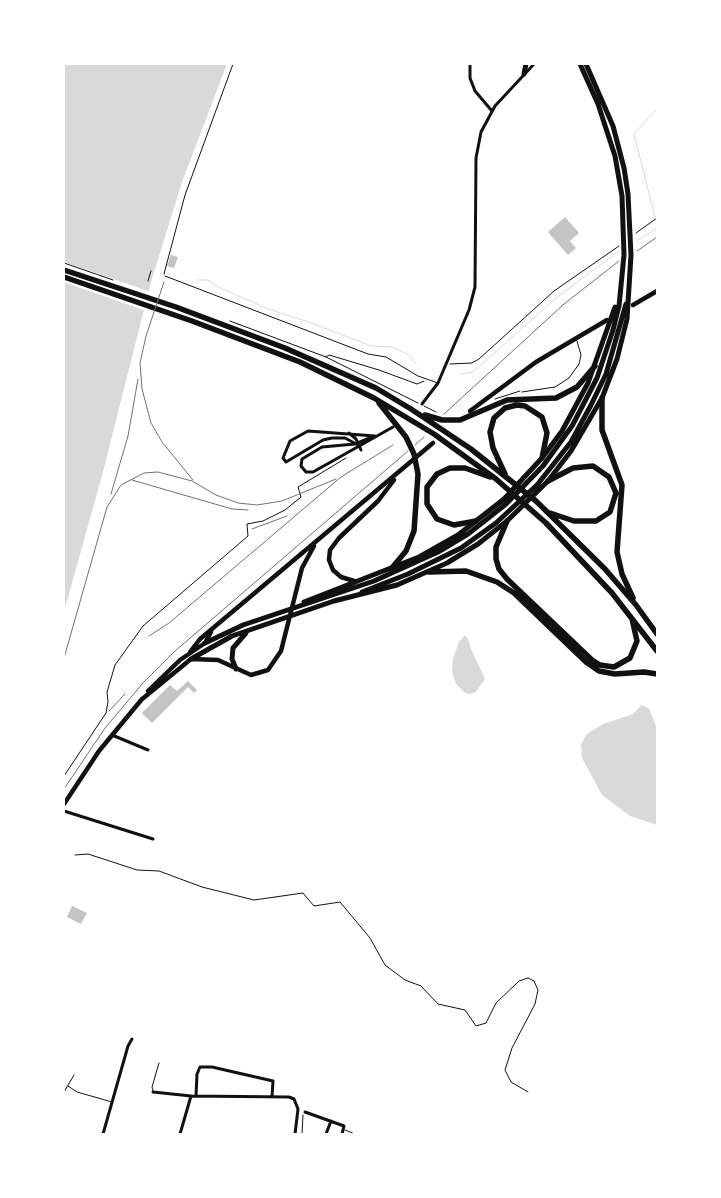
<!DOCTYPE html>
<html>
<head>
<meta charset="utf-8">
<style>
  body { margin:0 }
  #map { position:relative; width:721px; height:1198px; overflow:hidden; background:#fff; font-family:Literata,serif }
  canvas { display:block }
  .frame { position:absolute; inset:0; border:65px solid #fff; pointer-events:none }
</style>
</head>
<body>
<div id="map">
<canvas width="721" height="1198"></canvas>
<div class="frame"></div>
</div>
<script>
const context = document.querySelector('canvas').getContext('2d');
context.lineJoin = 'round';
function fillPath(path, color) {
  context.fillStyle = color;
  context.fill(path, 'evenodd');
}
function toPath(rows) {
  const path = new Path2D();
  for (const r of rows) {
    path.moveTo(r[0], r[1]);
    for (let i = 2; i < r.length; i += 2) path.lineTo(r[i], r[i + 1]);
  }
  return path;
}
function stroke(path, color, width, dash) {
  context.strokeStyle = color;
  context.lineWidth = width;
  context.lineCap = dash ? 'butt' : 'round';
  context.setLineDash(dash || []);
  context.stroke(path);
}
const water = toPath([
  [64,64,227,64,182,182,151,282,104,468,64,612],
  [465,635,468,639,471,649,485,679,476,692,469,694,465,693,456,684,452,672,453,658,459,642],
  [641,705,649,708,657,729,657,825,630,816,602,795,582,758,581,744,587,734,603,724,633,714]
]);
const pier = toPath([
  [64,262,151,292,146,311,64,282]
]);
const stream = toPath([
  [655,217,634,134,657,109],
  [637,241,657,228],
  [197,280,208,280,220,288,271,310,309,322,371,346,393,347,409,355,416,364],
  [461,374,473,372,556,298,619,251]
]);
const building = toPath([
  [565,217,579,233,570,241,576,248,568,255,548,232],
  [171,255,178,257,174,268,167,266],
  [188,681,197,690,194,693,188,687,152,723,142,713,170,685,177,691],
  [72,906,87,913,81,924,67,917]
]);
const path = toPath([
  [636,233,657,218],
  [64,263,113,280],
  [164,274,185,195,233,64],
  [148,281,151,271],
  [230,321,326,357,418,403],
  [326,357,329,355,379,370,417,384,424,381],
  [450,364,472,363,479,359,554,291,619,246],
  [495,399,520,391],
  [424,406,436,412],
  [64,776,106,713,108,702,107,692,115,665,143,626,248,536,247,524,263,521,285,510,301,497,298,487,346,458],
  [75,855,88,854,137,870,159,871,202,887,254,900,303,893,314,906,340,902,370,938,385,965,405,980,421,986,438,1004,465,1010,476,1026,486,1023,496,1003,519,981,528,978,534,981,538,990,535,1004,512,1048,505,1070,511,1082,528,1092],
  [302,1134,303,1115]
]);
const service = toPath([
  [165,276,368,354,386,357,418,376,438,383],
  [522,392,555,387,569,378,579,364,581,355,577,341],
  [68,1086,77,1092,112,1102],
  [153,1091,152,1087,159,1063],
  [64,1092,74,1075],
  [345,1130,355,1134]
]);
const minor = toPath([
  [470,64,470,78,475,91,492,111],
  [422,404,438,383,469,310,475,287,476,158,481,132,495,106,534,64],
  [349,433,356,439,361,450],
  [372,437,355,444,322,447,302,459,301,466,306,472,313,472,393,427],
  [360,446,345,438,332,438,323,440,286,462,283,458,290,441,308,431,375,436],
  [112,735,148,750],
  [64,811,153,839],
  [153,1092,191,1096,289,1097,294,1099,298,1109,295,1134],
  [196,1096,197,1074,200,1067,212,1067,273,1081,272,1097],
  [305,1112,344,1126,342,1134],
  [103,1134,128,1046,132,1039],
  [180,1134,191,1096],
  [326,1134,331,1121]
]);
const secondary = toPath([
  [633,305,657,291],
  [470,411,536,362,607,320],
  [354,581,341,577,333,570,329,560,330,550,339,538,378,501,394,480],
  [190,652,200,639,433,443],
  [148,691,180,660,205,643,211,632],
  [141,700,191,659,218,660,251,675,268,670,281,651,302,568,314,546],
  [64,804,99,751,142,699]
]);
const trunk = toPath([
  [524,74,526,64],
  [362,592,408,574,461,548,496,523,537,485,571,442,591,405,606,374,626,304],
  [304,602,419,557,458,535,504,499,542,458,562,431,588,383,615,307],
  [205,643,243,625,374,581,438,552,468,534,506,504,543,466,572,426,597,378,613,330,619,306,624,255,622,196,615,156,598,104,580,64],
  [191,659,232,636,334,601,397,585,447,563,478,544,507,521,548,481,571,451,602,398,617,359,627,319,631,255,628,194,624,168,613,126,586,64],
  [236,669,232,659,233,648,246,633]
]);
const motorway = toPath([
  [64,270,176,307,285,348,376,388,411,409,471,449,536,501,605,569,636,605,657,634],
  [64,277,192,321,300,362,374,398,434,434,496,479,546,523,612,593,657,651],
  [602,398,602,430,622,485,617,552,622,574,633,598],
  [379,403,406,437,414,454,418,474,414,531,406,551,391,569],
  [425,415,442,420,460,420,507,400,556,398,577,387,595,366],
  [505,474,493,448,490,432,494,418,505,408,517,405,525,406,542,417,547,433,542,458],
  [548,481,573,468,593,466,609,477,616,493,610,512,596,521,574,521,550,513],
  [476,521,454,525,437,519,427,504,427,487,437,474,450,468,465,468,490,477],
  [507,521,496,547,496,559,499,569,507,579,592,660,600,665,614,667,630,658,637,641,632,619],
  [429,572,466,571,497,582,514,593,586,662,599,671,615,674,644,672,657,674]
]);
const rail = toPath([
  [637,251,657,237],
  [164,282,146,336,140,363,142,389,151,423,162,442,193,480],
  [444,414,564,304,619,261],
  [415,445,424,437],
  [132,480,232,509,248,510],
  [111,494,128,436,138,379],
  [252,529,287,516],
  [149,636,169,623,341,477,393,445],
  [64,658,107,507,121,485,144,473,158,472,192,481,216,495,238,503,257,505,282,501,336,479],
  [109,711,125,694],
  [64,789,105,728,143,683,175,651,408,451]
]);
fillPath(water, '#d9d9d9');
fillPath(pier, '#fff');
stroke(stream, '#d9d9d9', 1);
fillPath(building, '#c4c4c4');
stroke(path, '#111', 1);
stroke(service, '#111', 1);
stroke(minor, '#111', 3);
stroke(secondary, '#111', 4.5);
stroke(trunk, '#111', 5);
stroke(motorway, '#111', 5.5);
stroke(rail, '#707070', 1);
</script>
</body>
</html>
